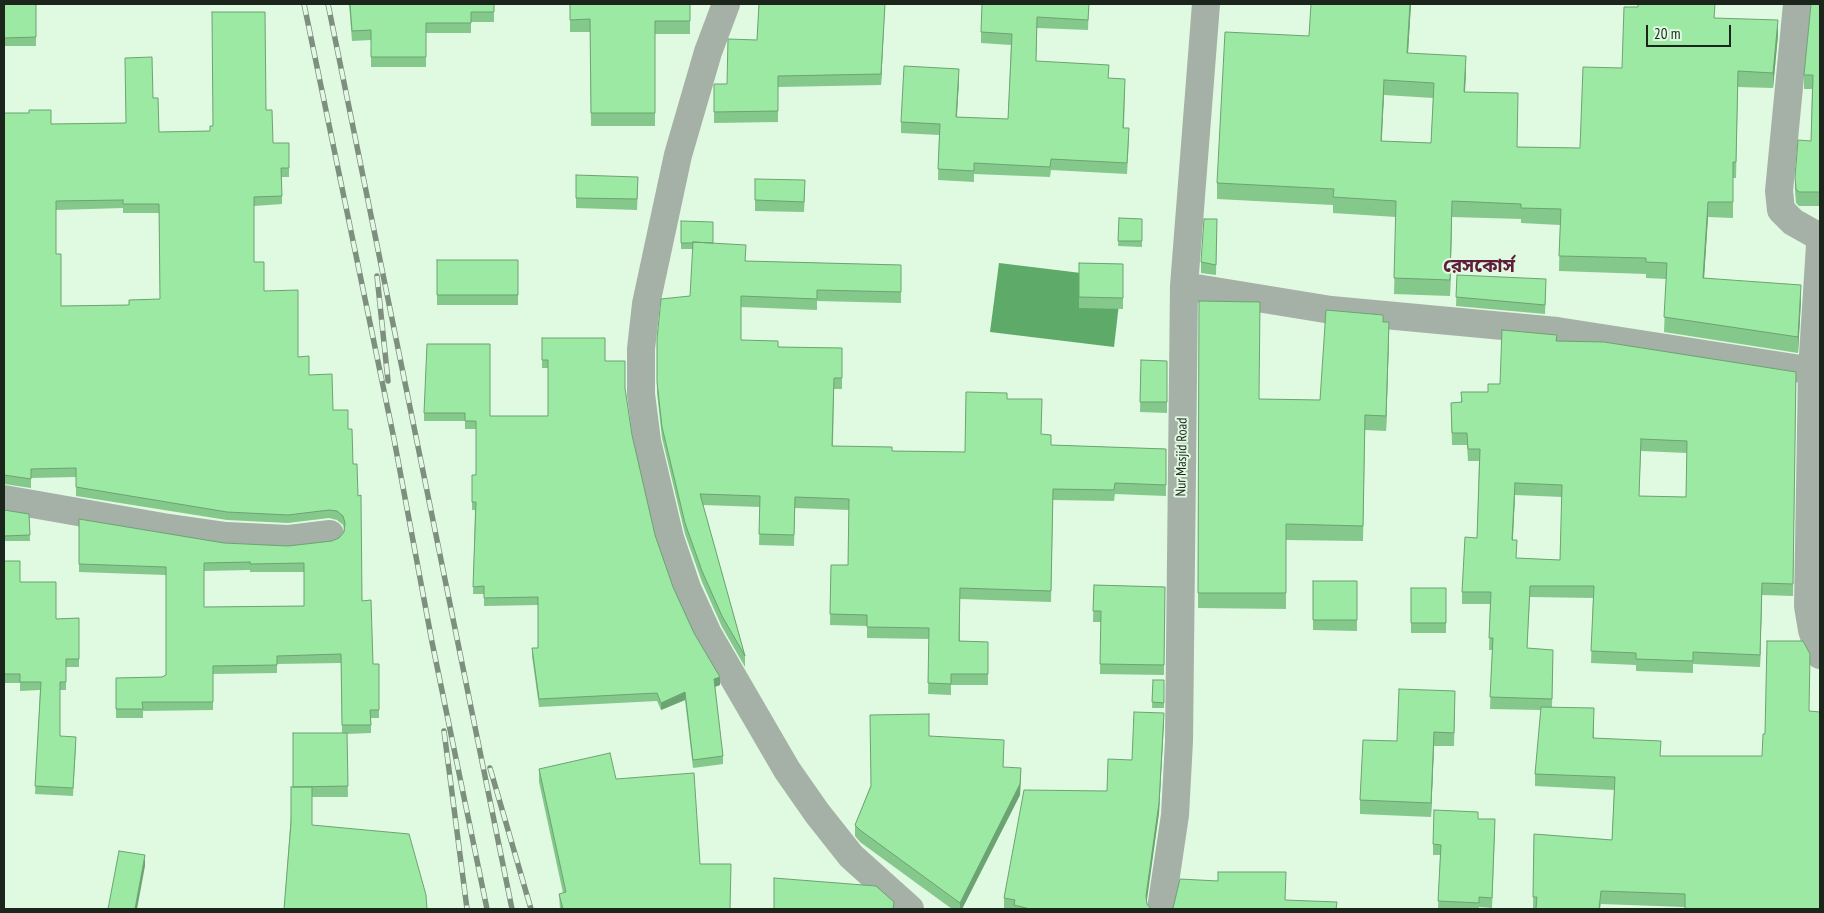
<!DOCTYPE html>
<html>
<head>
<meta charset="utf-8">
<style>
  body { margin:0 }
  #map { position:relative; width:1824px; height:913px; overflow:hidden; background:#e0f9e1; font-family:"PT Sans Narrow",sans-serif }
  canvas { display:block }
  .frame { position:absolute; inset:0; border:5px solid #1c251c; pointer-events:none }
  .scale { position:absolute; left:1646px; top:25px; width:85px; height:22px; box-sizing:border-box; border:2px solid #1c251c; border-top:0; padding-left:6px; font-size:15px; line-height:18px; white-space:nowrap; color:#1c251c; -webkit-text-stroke:4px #e0f9e1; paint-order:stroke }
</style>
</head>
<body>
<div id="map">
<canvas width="1824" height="913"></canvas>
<div class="frame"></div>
<div class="scale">20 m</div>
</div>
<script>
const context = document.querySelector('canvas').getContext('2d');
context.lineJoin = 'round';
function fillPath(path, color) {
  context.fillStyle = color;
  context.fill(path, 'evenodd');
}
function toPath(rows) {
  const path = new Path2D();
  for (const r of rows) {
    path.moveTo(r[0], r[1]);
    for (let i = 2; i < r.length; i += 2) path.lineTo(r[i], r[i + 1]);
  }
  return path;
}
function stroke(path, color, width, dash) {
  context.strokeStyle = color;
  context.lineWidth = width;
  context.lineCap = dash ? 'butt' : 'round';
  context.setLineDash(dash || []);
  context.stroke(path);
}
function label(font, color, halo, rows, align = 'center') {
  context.font = font + ' "PT Sans Narrow","Noto Sans Bengali",sans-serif';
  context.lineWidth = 4;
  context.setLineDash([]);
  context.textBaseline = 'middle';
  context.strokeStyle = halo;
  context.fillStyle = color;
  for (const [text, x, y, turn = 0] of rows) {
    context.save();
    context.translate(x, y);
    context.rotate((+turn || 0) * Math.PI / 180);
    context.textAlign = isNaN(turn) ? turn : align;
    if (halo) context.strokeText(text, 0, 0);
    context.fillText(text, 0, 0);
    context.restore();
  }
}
const water = toPath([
  [999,263,1122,278,1114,347,990,332]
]);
const street = toPath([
  [726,4,708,52,678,155,646,304,641,349,641,394,647,441,670,538,687,588,708,634,787,770,817,813,851,856,910,909],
  [1797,4,1779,191,1781,210,1793,222,1818,236,1820,245,1812,371,1808,606,1812,630,1820,655],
  [1184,286,1331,310,1557,331,1820,372],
  [4,499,163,527,226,536,289,539,330,534],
  [1161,909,1175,815,1179,741,1184,286,1206,4]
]);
const rail = toPath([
  [304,4,394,439,432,642,487,909],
  [328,4,512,909],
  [377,276,388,381],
  [444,731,467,909],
  [490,768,531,909]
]);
const wall = toPath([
  [4,4,36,4,36,46,4,46],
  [349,4,494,4,494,22,471,22,471,33,426,33,426,67,371,67,371,40,352,41],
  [570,4,690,4,690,34,655,34,655,126,591,126,590,32,570,32],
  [754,4,885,4,881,85,778,87,778,122,714,123,714,84,727,84,757,40,759,4],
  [1089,4,1088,30,1037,28,1036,61,1109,78,1125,90,1124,128,1129,139,1127,174,1051,170,1050,177,974,174,974,182,938,180,939,135,901,133,901,122,959,80,957,117,1008,119,1011,45,981,43,981,32],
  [1411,4,1408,53,1466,71,1465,92,1518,147,1580,148,1622,68,1715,18,1778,35,1773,88,1738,87,1736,178,1733,178,1733,218,1708,217,1704,278,1801,300,1798,353,1664,332,1666,279,1646,278,1646,274,1559,271,1560,225,1521,223,1521,219,1452,217,1450,296,1394,294,1396,217,1333,213,1333,205,1217,199,1217,183,1309,36],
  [1384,95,1433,98,1431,143,1381,141],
  [1820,4,1820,206,1799,206,1796,203,1795,191,1795,177,1811,141,1812,89,1804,89,1804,75],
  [153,98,159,132,210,131,213,126,266,110,273,143,289,143,289,177,282,177,282,204,254,206,254,262,264,291,298,357,309,375,333,410,348,429,358,496,362,601,373,664,379,664,379,718,371,718,371,733,347,734,348,797,312,797,284,909,293,787,342,733,341,663,277,664,277,673,213,674,213,710,143,711,143,718,116,718,116,678,162,677,166,675,166,575,79,572,79,519,224,543,288,546,332,541,339,538,344,532,344,529,343,525,337,520,329,518,288,523,227,520,76,496,76,477,31,478,31,488,4,484,4,440,51,124,126,123],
  [123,208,123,213,159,213,160,299,129,305,61,306,56,254,56,210],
  [250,570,250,572,304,572,304,606,204,607,204,571],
  [638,187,637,210,576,208,576,198],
  [805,191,804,212,755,211,755,200],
  [1119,218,1142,219,1142,247,1118,246],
  [1217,219,1216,275,1201,273,1201,262],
  [681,221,713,243,746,261,901,265,901,303,817,301,817,310,741,307,741,340,778,347,842,348,842,389,834,389,833,446,892,451,965,452,1007,399,1051,445,1166,449,1166,496,1115,494,1114,501,1053,500,1051,602,960,599,960,641,988,642,988,685,951,685,951,695,928,694,929,639,867,638,867,626,830,625,831,565,848,565,849,510,795,508,794,546,759,545,760,507,703,505,745,656,745,667,722,627,702,582,685,534,662,438,657,393,657,339,690,296,693,249,681,249],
  [437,260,518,260,518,305,437,305],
  [1079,263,1123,264,1123,309,1079,308],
  [1457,275,1546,288,1545,314,1456,306],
  [1199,301,1259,399,1320,400,1383,322,1389,337,1386,431,1365,430,1363,541,1286,540,1286,609,1198,608],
  [542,338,605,361,625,388,632,435,655,535,673,587,694,633,720,685,715,687,723,756,723,764,693,768,685,700,661,710,657,701,539,707,532,656,532,648,538,648,538,605,484,606,484,594,473,594,475,510,472,510,472,475,476,475,476,429,465,429,465,421,424,421,424,413,490,344,490,416,548,416,548,368,542,368],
  [1557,341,1796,372,1793,596,1762,595,1760,667,1693,664,1693,673,1636,671,1636,665,1591,663,1593,598,1530,597,1527,648,1553,661,1552,707,1594,721,1594,738,1661,756,1762,756,1765,734,1809,711,1685,907,1601,904,1600,909,1533,909,1534,834,1612,840,1614,790,1535,786,1535,774,1541,710,1490,709,1492,650,1489,650,1490,604,1462,604,1462,592,1477,538,1479,461,1468,461,1467,445,1452,445,1451,403,1461,402,1461,392,1488,392,1500,384],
  [1641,451,1687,453,1686,497,1639,496],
  [1515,495,1562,497,1560,560,1516,558,1513,540],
  [1141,360,1167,361,1167,413,1140,412],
  [4,510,29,514,30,541,4,541],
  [4,561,20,582,56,619,79,618,79,667,66,667,66,690,60,690,60,736,76,745,73,796,35,794,40,690,20,691,20,683,4,683],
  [1313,581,1357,581,1357,631,1313,630],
  [1094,585,1165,587,1164,675,1100,674,1101,622,1093,622],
  [1411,588,1446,588,1446,633,1411,633],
  [1153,680,1164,680,1164,708,1152,708],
  [1455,705,1454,746,1434,746,1431,817,1360,814,1360,800,1397,741],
  [1164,724,1159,813,1146,902,1147,904,1151,909,1004,909,1004,898,1107,791,1132,760],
  [929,736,1004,751,1003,767,1021,780,1020,795,962,909,952,909,860,842,855,836,855,825,870,787],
  [539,769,616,779,700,864,730,909,560,909,559,894,563,893,539,782],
  [1478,819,1495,830,1492,908,1479,907,1479,909,1438,909,1440,855,1433,855,1433,844]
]);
const shadedWall = toPath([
  [885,4,881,85,881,74],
  [1410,4,1411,4,1407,69,1407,53],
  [1778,20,1778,35,1773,88,1773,73],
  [1466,56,1466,71,1464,107,1464,92],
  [959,69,959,80,956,128,956,117],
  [1384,80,1384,95,1381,157,1381,141],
  [1452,201,1452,217,1450,296,1450,280],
  [1708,202,1708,217,1703,294,1703,278],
  [1801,285,1801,300,1798,353,1798,337],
  [1389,322,1389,337,1386,431,1386,416],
  [1515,483,1515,495,1512,551,1512,540],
  [1762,583,1762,595,1760,667,1760,655],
  [720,677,720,685,714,687,714,679],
  [685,692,685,700,661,710,661,703],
  [1164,713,1159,813,1146,907,1146,896],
  [1434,732,1434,746,1431,817,1431,803],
  [1021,768,1020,795,962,909,960,909,960,903],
  [145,855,145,866,137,909,135,909]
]);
const building = toPath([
  [4,4,36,4,36,37,4,38,4,4],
  [350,4,494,4,494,12,471,12,471,23,426,23,426,57,371,57,371,30,352,31,350,4],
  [570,4,690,4,690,21,655,21,655,113,591,113,590,19,570,20,570,4],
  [759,4,885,4,881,74,778,76,778,111,714,112,714,84,727,84,728,39,757,40,759,4],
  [982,4,1089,4,1088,20,1037,17,1036,61,1109,65,1108,78,1125,79,1123,128,1129,128,1127,163,1051,159,1050,167,974,163,974,171,938,169,940,124,901,122,904,66,959,69,956,117,1008,119,1012,34,981,32,982,4],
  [1311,4,1410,4,1407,53,1466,56,1464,92,1518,93,1517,147,1580,148,1583,67,1622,68,1624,7,1638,7,1638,4,1715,4,1714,18,1778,20,1773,73,1738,71,1736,162,1733,162,1733,202,1708,202,1703,278,1801,285,1798,337,1664,317,1667,263,1646,262,1646,258,1559,256,1561,209,1521,208,1521,204,1452,201,1450,280,1394,278,1396,201,1333,197,1334,189,1217,183,1225,32,1309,36,1311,4],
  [1384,80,1434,83,1431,143,1381,141,1384,80],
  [1811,4,1820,4,1820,192,1799,192,1796,189,1795,177,1798,140,1811,141,1813,75,1804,75,1811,4],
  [212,12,265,12,266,110,272,110,273,143,289,143,289,168,281,168,282,196,254,197,254,262,264,262,264,291,298,290,298,357,309,356,309,375,332,374,333,410,348,410,348,429,352,429,353,464,357,464,358,496,361,495,362,601,371,600,373,664,379,664,379,710,370,710,371,725,342,725,341,654,277,656,277,665,213,666,213,702,142,702,143,709,116,709,116,678,162,677,166,675,166,567,79,564,79,519,224,543,288,546,332,541,339,538,344,532,345,523,343,516,337,511,329,510,288,515,227,512,76,487,76,468,31,469,31,479,4,475,4,113,29,113,29,110,51,110,51,124,126,123,125,58,152,57,153,98,158,98,159,132,210,131,210,126,213,126,212,12],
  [123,200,123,204,159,204,160,299,129,300,129,305,61,306,61,254,56,254,56,201,123,200],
  [250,562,250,564,304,563,304,606,204,607,204,563,250,562],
  [576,175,638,177,637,199,576,198,576,175],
  [755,179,805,180,804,202,755,200,755,179],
  [1119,218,1142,219,1142,241,1118,241,1119,218],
  [1204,219,1217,219,1216,265,1201,262,1204,219],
  [681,221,713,222,713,243,693,242,693,243,681,243,681,221],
  [693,242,746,245,745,261,901,265,901,292,817,290,817,299,741,296,741,340,778,341,778,347,842,348,842,378,834,378,832,446,892,447,892,451,965,452,966,392,1007,393,1007,399,1042,399,1041,434,1051,435,1051,445,1166,449,1166,485,1115,483,1114,490,1053,489,1051,591,960,588,959,641,988,642,988,674,951,674,951,684,928,683,929,628,867,627,867,615,830,614,831,565,848,565,849,499,795,497,794,535,759,534,760,496,700,494,745,656,722,616,702,571,685,523,662,427,657,382,657,339,661,299,690,296,693,242],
  [437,260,518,260,518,295,437,295,437,260],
  [1079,263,1123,264,1123,298,1079,297,1079,263],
  [1457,275,1546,279,1545,305,1456,297,1457,275],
  [1199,301,1260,302,1259,399,1320,400,1326,310,1383,315,1383,322,1389,322,1386,416,1365,415,1363,526,1286,524,1286,593,1198,593,1199,301],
  [1502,330,1557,335,1556,341,1604,342,1796,372,1793,584,1762,583,1760,655,1693,652,1693,661,1636,659,1636,653,1591,651,1594,586,1530,586,1527,648,1553,650,1552,699,1490,697,1493,638,1489,638,1491,592,1462,592,1465,537,1477,538,1480,449,1468,449,1467,433,1452,433,1451,403,1462,402,1461,392,1488,392,1488,384,1500,384,1502,330],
  [1641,439,1687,441,1686,497,1639,496,1641,439],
  [1515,483,1562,485,1560,560,1516,558,1517,540,1512,540,1515,483],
  [542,338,605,338,605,361,625,361,625,388,632,435,655,535,673,587,694,633,720,677,714,679,723,756,693,760,685,692,661,703,657,693,539,699,532,648,538,648,538,597,484,598,484,586,473,587,476,502,472,502,472,475,476,475,476,421,465,421,465,413,424,413,427,344,490,344,490,416,548,416,548,360,542,360,542,338],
  [1141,360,1167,361,1167,402,1140,402,1141,360],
  [4,510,29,514,30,535,4,536,4,510],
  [4,561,20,561,20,582,56,582,56,619,79,618,79,659,66,659,66,682,60,682,60,736,76,737,73,788,35,786,41,682,20,682,20,674,4,674,4,561],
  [1313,581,1357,581,1357,620,1313,620,1313,581],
  [1094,585,1165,587,1164,665,1100,664,1101,611,1093,611,1094,585],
  [1411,588,1446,588,1446,623,1411,623,1411,588],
  [1767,641,1803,641,1810,654,1809,711,1820,712,1820,909,1685,909,1685,894,1601,891,1599,909,1536,909,1537,897,1533,897,1534,834,1612,840,1615,777,1535,774,1541,707,1594,708,1593,738,1661,741,1660,756,1762,756,1763,734,1765,734,1767,641],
  [1153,680,1164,680,1164,703,1152,702,1153,680],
  [1399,689,1455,691,1454,733,1434,732,1431,803,1360,800,1363,740,1397,741,1399,689],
  [1134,712,1164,713,1159,803,1146,896,1147,904,1151,909,1030,909,1014,905,1015,900,1004,898,1024,790,1107,791,1108,759,1132,760,1134,712],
  [929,714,929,736,1004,740,1003,767,1021,768,1020,784,960,903,860,830,855,825,871,786,870,715,929,714],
  [293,733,347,733,348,786,293,787,293,733],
  [610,753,616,779,694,773,700,864,731,864,730,909,563,909,559,894,566,892,539,769,610,753],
  [291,787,312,787,312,825,409,834,426,895,427,909,284,909,291,823,291,787],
  [1434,810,1478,812,1478,819,1495,819,1492,898,1479,897,1479,903,1438,901,1441,845,1433,844,1434,810],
  [119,851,145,855,135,909,108,909,119,851],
  [1218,872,1286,872,1285,900,1337,902,1336,909,1171,909,1173,908,1180,879,1218,881,1218,872],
  [774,878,876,886,894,902,893,909,774,909,774,878]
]);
const streetNames = [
  ["Nur Masjid Road",1182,457,-89]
];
const districtNames = [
  ["রেসকোর্স",1479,267]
];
fillPath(water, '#5eaa68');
stroke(street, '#a5b0a6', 28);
stroke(rail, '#7e8f7f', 5.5);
stroke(rail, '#e0f9e1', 4, [11]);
fillPath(wall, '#85c88c');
fillPath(shadedWall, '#6ca372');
fillPath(building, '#9be9a3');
stroke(building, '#6ca372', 1);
label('14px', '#1c251c', '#e0f9e1', streetNames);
label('bold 19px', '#5f1d39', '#e0f9e1', districtNames);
</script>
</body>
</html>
